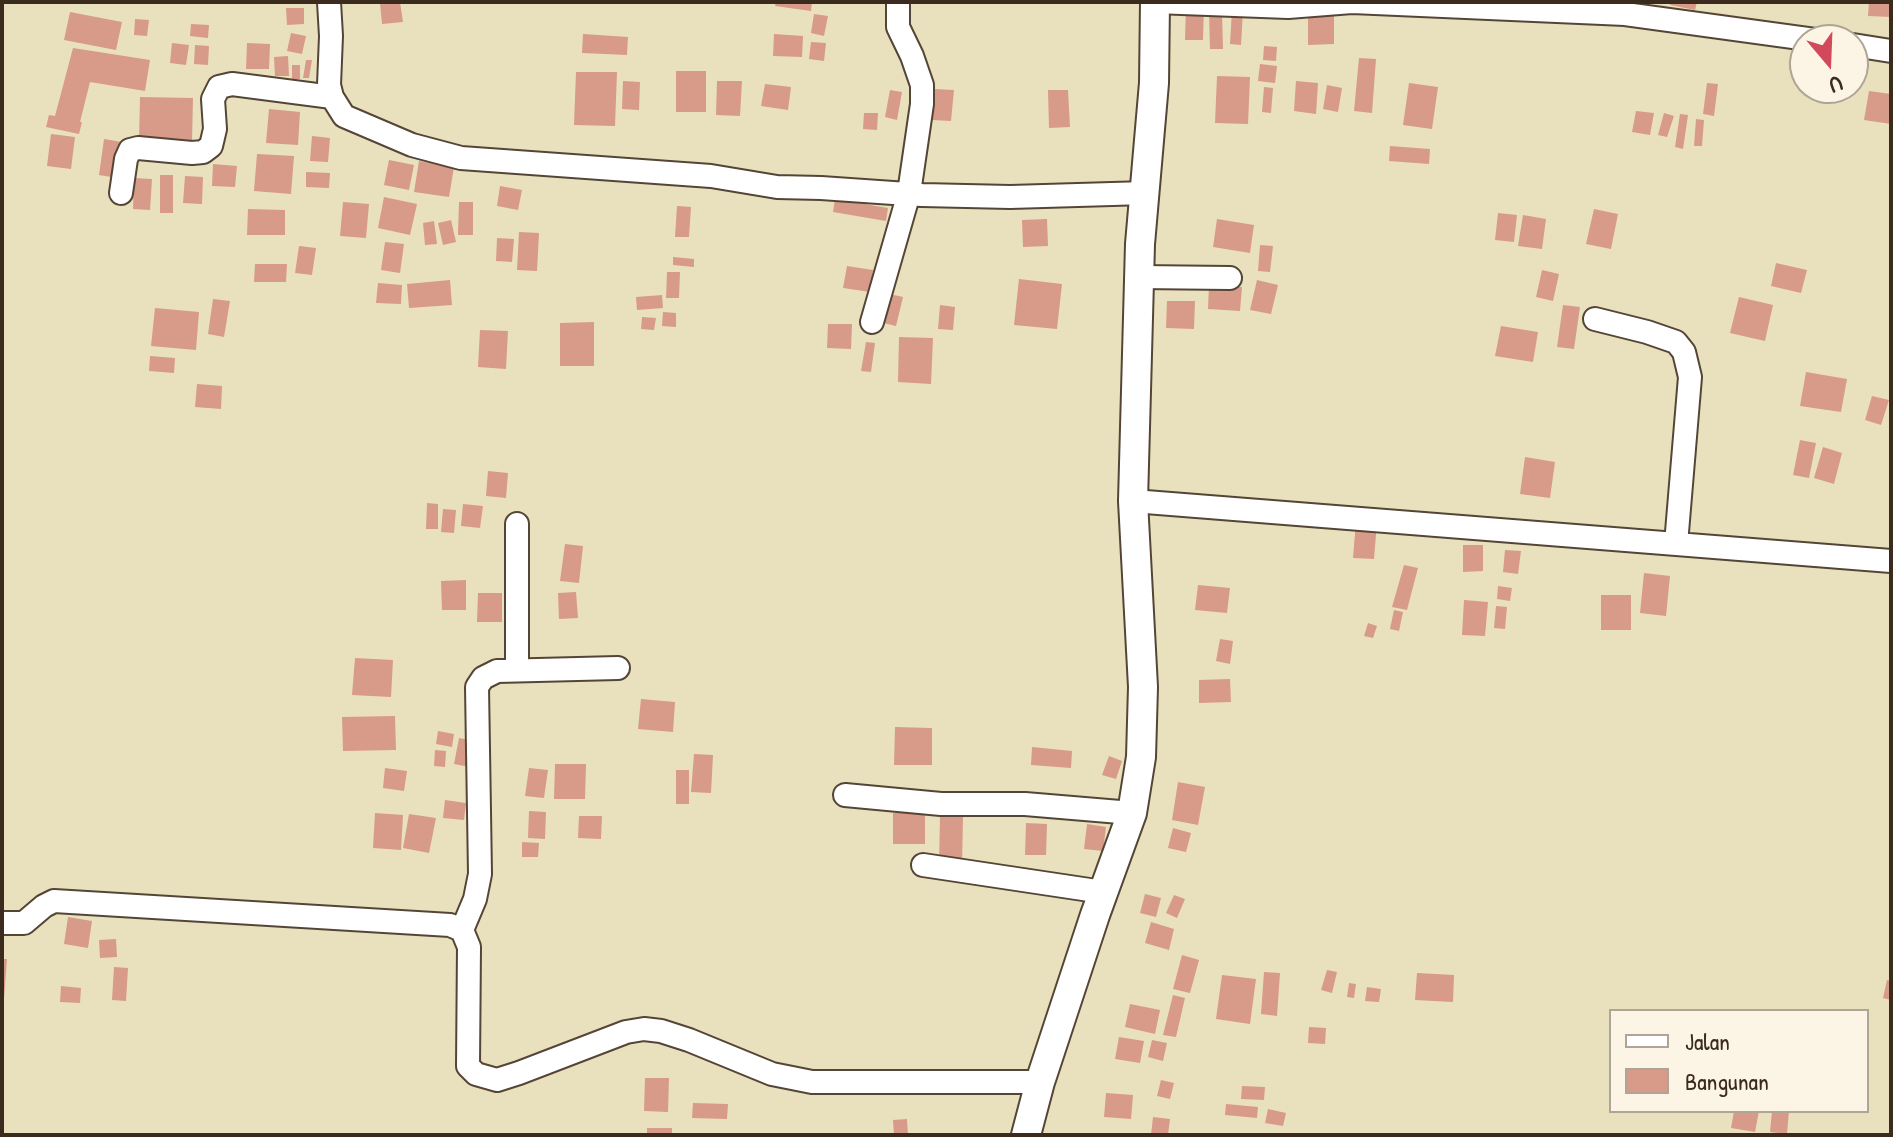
<!DOCTYPE html>
<html>
<head>
<meta charset="utf-8">
<style>
  body { margin:0 }
  #map { position:relative; width:1893px; height:1137px; overflow:hidden; background:#e9e1bd; font-family:"Patrick Hand",sans-serif }
  canvas { display:block }
  .frame { position:absolute; inset:0; border:4px solid #3b2a1e; pointer-events:none }
  .legend { position:absolute; left:1609px; top:1009px; width:260px; height:104px; box-sizing:border-box; background:#fcf5e5; border:2px solid #afa495; margin:0; padding:10px 14px; list-style:none; font-size:24px; color:#3b2a1e }
  .legend li { display:flex; align-items:center; gap:16px; height:40px }
  .legend b { width:40px; border:2px solid #afa495 }
  .north { position:absolute; left:1789px; top:24px; width:80px; height:80px; box-sizing:border-box; background:#fcf5e5; border:2px solid #afa495; border-radius:50%; rotate:161deg; font-size:22px; font-weight:700; line-height:32px; text-align:center; color:#3b2a1e }
  .north::after { content:''; display:block; margin:auto; width:28px; height:36px; background:#d1495b; clip-path:polygon(50% 0,100% 100%,50% 72%,0 100%) }
</style>
</head>
<body>
<div id="map">
<canvas width="1893" height="1137"></canvas>
<div class="frame"></div>
<ul class="legend">
<li><b style="height:10px;background:#fff"></b>Jalan</li>
<li><b style="height:22px;background:#d89a89"></b>Bangunan</li>
</ul>
<div class="north">U</div>
</div>
<script>
const context = document.querySelector('canvas').getContext('2d');
context.lineJoin = 'round';
function fillPath(path, color) {
  context.fillStyle = color;
  context.fill(path, 'evenodd');
}
function toPath(rows) {
  const path = new Path2D();
  for (const r of rows) {
    path.moveTo(r[0], r[1]);
    for (let i = 2; i < r.length; i += 2) path.lineTo(r[i], r[i + 1]);
  }
  return path;
}
function stroke(path, color, width, dash) {
  context.strokeStyle = color;
  context.lineWidth = width;
  context.lineCap = dash ? 'butt' : 'round';
  context.setLineDash(dash || []);
  context.stroke(path);
}
const building = toPath([
  [400,2,403,22,382,24,380,3],
  [776,2,812,2,811,11,775,6],
  [1671,2,1697,2,1695,10,1670,5],
  [1869,2,1891,2,1891,17,1868,16],
  [1186,4,1204,4,1203,40,1185,40],
  [286,8,304,8,304,24,287,25],
  [1232,10,1243,10,1241,45,1230,44],
  [1209,11,1222,11,1223,49,1210,49],
  [70,12,122,22,116,50,64,40],
  [814,14,828,16,824,36,811,33],
  [1308,14,1334,14,1334,44,1308,45],
  [135,19,149,20,147,36,134,35],
  [191,24,209,25,208,38,190,36],
  [291,33,306,36,302,54,287,51],
  [583,34,628,37,627,55,582,53],
  [774,34,803,36,802,57,773,56],
  [811,42,826,43,824,61,809,59],
  [172,43,189,45,186,65,170,63],
  [247,43,270,44,269,69,246,69],
  [195,45,209,46,208,65,194,64],
  [1264,46,1277,47,1276,61,1263,60],
  [73,48,150,60,145,91,90,82,80,122,82,122,79,134,46,127,49,115,55,116],
  [288,56,289,76,275,76,274,57],
  [1359,58,1376,59,1372,113,1354,111],
  [306,60,312,60,309,78,303,78],
  [1260,64,1277,66,1275,83,1258,81],
  [292,65,300,65,300,79,292,80],
  [676,71,706,71,706,112,676,112],
  [576,72,617,72,615,126,574,125],
  [1217,76,1250,77,1248,124,1215,123],
  [623,81,640,82,639,110,622,109],
  [717,81,742,81,740,116,716,115],
  [1296,81,1318,83,1316,114,1294,111],
  [1409,83,1438,87,1432,129,1403,125],
  [1707,83,1718,84,1714,116,1703,114],
  [765,84,791,87,788,110,761,106],
  [1327,85,1342,88,1338,112,1323,109],
  [1264,87,1273,88,1271,113,1262,112],
  [935,89,954,90,951,121,932,120],
  [890,90,902,92,897,120,885,117],
  [1048,90,1068,90,1070,127,1049,128],
  [1869,91,1891,94,1891,124,1864,120],
  [140,97,193,98,192,142,139,141],
  [269,109,300,112,298,145,266,143],
  [1636,111,1654,113,1650,135,1632,132],
  [864,113,878,113,877,130,863,129],
  [1664,113,1674,116,1667,137,1658,135],
  [1680,114,1688,115,1683,149,1675,147],
  [1696,119,1704,120,1702,146,1694,146],
  [51,134,75,137,71,169,47,166],
  [312,136,330,138,328,162,310,161],
  [104,139,122,142,117,178,99,175],
  [1390,146,1430,149,1429,164,1389,161],
  [257,154,294,156,291,194,254,191],
  [389,160,414,165,409,190,384,185],
  [419,161,454,167,449,197,414,192],
  [213,164,237,166,235,187,212,186],
  [306,172,330,173,329,188,306,187],
  [160,175,173,175,173,213,160,213],
  [185,176,203,177,202,204,183,203],
  [134,178,152,179,150,210,133,209],
  [500,186,522,190,518,210,497,206],
  [384,197,417,204,410,235,378,228],
  [835,199,888,208,886,221,833,212],
  [343,202,369,204,366,238,340,236],
  [459,202,473,202,473,235,458,235],
  [677,206,691,207,689,237,675,237],
  [248,209,285,210,285,235,247,235],
  [1594,209,1618,214,1611,249,1586,244],
  [1498,213,1517,215,1514,242,1495,240],
  [1523,215,1546,219,1542,249,1518,246],
  [1047,219,1048,246,1023,247,1022,220],
  [1217,219,1254,225,1250,253,1213,247],
  [451,220,456,242,443,245,438,223],
  [434,221,437,244,425,245,423,223],
  [519,232,539,233,537,271,517,270],
  [497,238,514,239,512,262,496,261],
  [385,242,404,244,400,273,381,270],
  [1260,245,1273,246,1270,272,1258,271],
  [299,246,316,248,312,275,295,273],
  [673,257,694,259,694,267,673,265],
  [1776,263,1807,270,1801,293,1771,286],
  [255,264,287,264,286,282,254,282],
  [847,266,873,270,870,292,843,288],
  [1542,270,1559,274,1553,301,1536,297],
  [667,272,680,272,679,298,666,298],
  [1019,279,1062,284,1057,329,1014,325],
  [450,280,452,305,409,308,407,284],
  [1257,280,1278,285,1271,314,1250,310],
  [378,283,402,285,401,304,376,303],
  [1209,285,1242,287,1240,311,1208,309],
  [885,293,903,297,896,326,879,322],
  [662,295,663,308,637,310,636,297],
  [1739,297,1773,305,1765,341,1730,333],
  [213,299,230,301,224,337,208,334],
  [1167,301,1195,301,1194,329,1166,328],
  [940,305,955,307,953,330,938,329],
  [1563,305,1580,307,1574,349,1557,347],
  [155,308,199,312,196,350,151,346],
  [663,312,676,313,676,327,662,326],
  [642,317,656,318,654,330,641,329],
  [594,322,594,366,560,366,560,323],
  [828,324,852,324,851,349,827,348],
  [1501,326,1538,332,1533,362,1495,356],
  [480,330,508,331,506,369,478,367],
  [899,337,933,338,931,384,898,382],
  [866,342,875,343,871,372,861,371],
  [150,356,175,358,174,373,149,371],
  [1806,372,1847,379,1841,412,1800,406],
  [197,384,222,386,221,409,195,407],
  [1872,396,1889,400,1881,425,1865,420],
  [1800,440,1816,443,1809,478,1793,475],
  [1823,447,1842,453,1834,484,1814,478],
  [1525,457,1555,462,1550,498,1520,494],
  [488,471,508,473,506,498,486,496],
  [427,503,438,504,438,529,426,529],
  [463,504,483,506,480,528,461,526],
  [443,509,456,510,454,533,441,532],
  [1356,521,1377,522,1374,559,1353,558],
  [565,544,583,546,579,583,560,581],
  [1463,545,1483,545,1483,571,1463,572],
  [1505,550,1521,551,1518,574,1503,572],
  [1404,565,1418,568,1407,610,1392,607],
  [1644,573,1670,576,1666,616,1640,613],
  [466,580,466,610,442,610,441,581],
  [1198,585,1230,588,1227,613,1195,610],
  [1498,586,1512,588,1510,601,1497,599],
  [576,592,578,618,559,619,558,593],
  [478,593,502,593,502,622,477,622],
  [1601,595,1631,595,1631,630,1601,630],
  [1464,600,1488,602,1485,636,1462,635],
  [1496,606,1507,607,1505,629,1494,628],
  [1394,610,1403,612,1399,631,1390,629],
  [1368,623,1377,626,1373,638,1364,636],
  [1220,639,1233,641,1230,664,1216,661],
  [355,658,393,660,391,697,352,695],
  [1230,679,1231,702,1199,703,1199,680],
  [641,699,675,702,673,732,638,729],
  [395,716,396,750,343,751,342,717],
  [895,727,932,728,932,765,894,765],
  [438,731,454,734,452,747,436,744],
  [459,738,475,741,470,767,454,764],
  [1032,747,1072,751,1071,768,1031,765],
  [435,750,446,751,445,767,434,766],
  [694,754,713,755,711,793,691,792],
  [1109,756,1122,761,1116,779,1102,775],
  [555,764,586,764,585,799,554,799],
  [385,768,407,771,404,791,383,788],
  [529,768,548,770,544,798,525,796],
  [676,770,689,770,689,804,676,804],
  [1178,782,1205,787,1198,825,1172,820],
  [445,800,466,803,464,820,443,818],
  [529,811,546,812,545,839,528,838],
  [375,813,403,815,401,850,373,848],
  [893,813,925,813,925,844,893,844],
  [409,814,436,818,429,853,403,848],
  [579,816,602,816,601,839,578,838],
  [940,817,963,817,962,866,939,866],
  [1026,823,1047,824,1046,855,1025,855],
  [1087,824,1106,827,1103,851,1084,849],
  [1173,828,1191,833,1186,852,1168,848],
  [522,842,539,843,538,857,522,857],
  [1145,894,1161,898,1156,917,1140,913],
  [1174,895,1185,899,1177,918,1166,913],
  [68,917,92,921,88,948,64,944],
  [1151,922,1174,929,1169,950,1145,943],
  [116,939,117,957,100,958,99,940],
  [1182,955,1199,960,1190,993,1173,989],
  [2,959,7,959,4,999,2,999],
  [114,967,128,968,126,1001,112,1000],
  [1327,970,1337,972,1332,993,1321,990],
  [1264,972,1280,973,1277,1016,1261,1014],
  [1417,973,1454,975,1453,1002,1415,1000],
  [1222,975,1256,979,1250,1024,1216,1019],
  [1887,980,1891,981,1891,1000,1883,998],
  [1349,983,1356,984,1354,998,1347,997],
  [61,986,81,988,80,1003,60,1002],
  [1367,987,1381,989,1379,1002,1365,1001],
  [1173,995,1185,998,1176,1037,1163,1035],
  [1130,1004,1160,1010,1155,1034,1125,1027],
  [1309,1027,1326,1028,1325,1044,1308,1043],
  [1119,1037,1144,1041,1140,1063,1115,1059],
  [1152,1040,1167,1043,1163,1061,1148,1057],
  [645,1078,669,1078,668,1112,644,1111],
  [1161,1080,1174,1083,1170,1099,1157,1096],
  [1242,1086,1265,1087,1264,1100,1241,1099],
  [1106,1093,1133,1095,1131,1119,1104,1117],
  [693,1103,728,1104,727,1119,692,1118],
  [1226,1104,1258,1107,1257,1118,1225,1115],
  [1268,1109,1286,1113,1283,1126,1265,1123],
  [1734,1111,1759,1111,1755,1132,1731,1128],
  [1772,1111,1789,1111,1787,1134,1770,1132],
  [1153,1117,1170,1119,1168,1135,1151,1135],
  [907,1119,908,1135,894,1135,893,1120],
  [647,1128,672,1128,672,1135,647,1135]
]);
const minor = toPath([
  [329,2,331,36,329,85,332,97,344,116,412,145,461,158,711,176,777,187,821,188,922,195,1010,197,1146,193],
  [1155,2,1288,7,1352,2,1625,14,1815,40],
  [1853,45,1891,51],
  [121,193,126,159,130,150,138,148,192,153,203,152,211,146,215,129,213,99,219,87,232,84,332,97],
  [1139,277,1230,278],
  [1595,319,1647,332,1676,342,1684,352,1690,377,1676,544],
  [872,322,909,193,922,104,922,85,912,56,898,27,898,2],
  [1133,501,1891,561],
  [517,524,517,670],
  [845,795,941,804,1025,804,1132,813],
  [923,865,1103,892],
  [2,923,24,923,44,906,54,901,450,925,462,930,469,947,468,1066,476,1074,497,1080,519,1073,626,1032,644,1029,661,1031,689,1040,772,1074,812,1082,1040,1082],
  [462,930,475,899,480,874,477,687,483,678,497,671,618,668]
]);
const major = toPath([
  [1026,1135,1040,1082,1095,915,1132,813,1141,757,1143,687,1133,501,1140,244,1154,83,1155,2]
]);
fillPath(building, '#d89a89');
stroke(minor, '#554536', 26);
stroke(major, '#554536', 32);
stroke(minor, '#fff', 22);
stroke(major, '#fff', 28);
</script>
</body>
</html>
